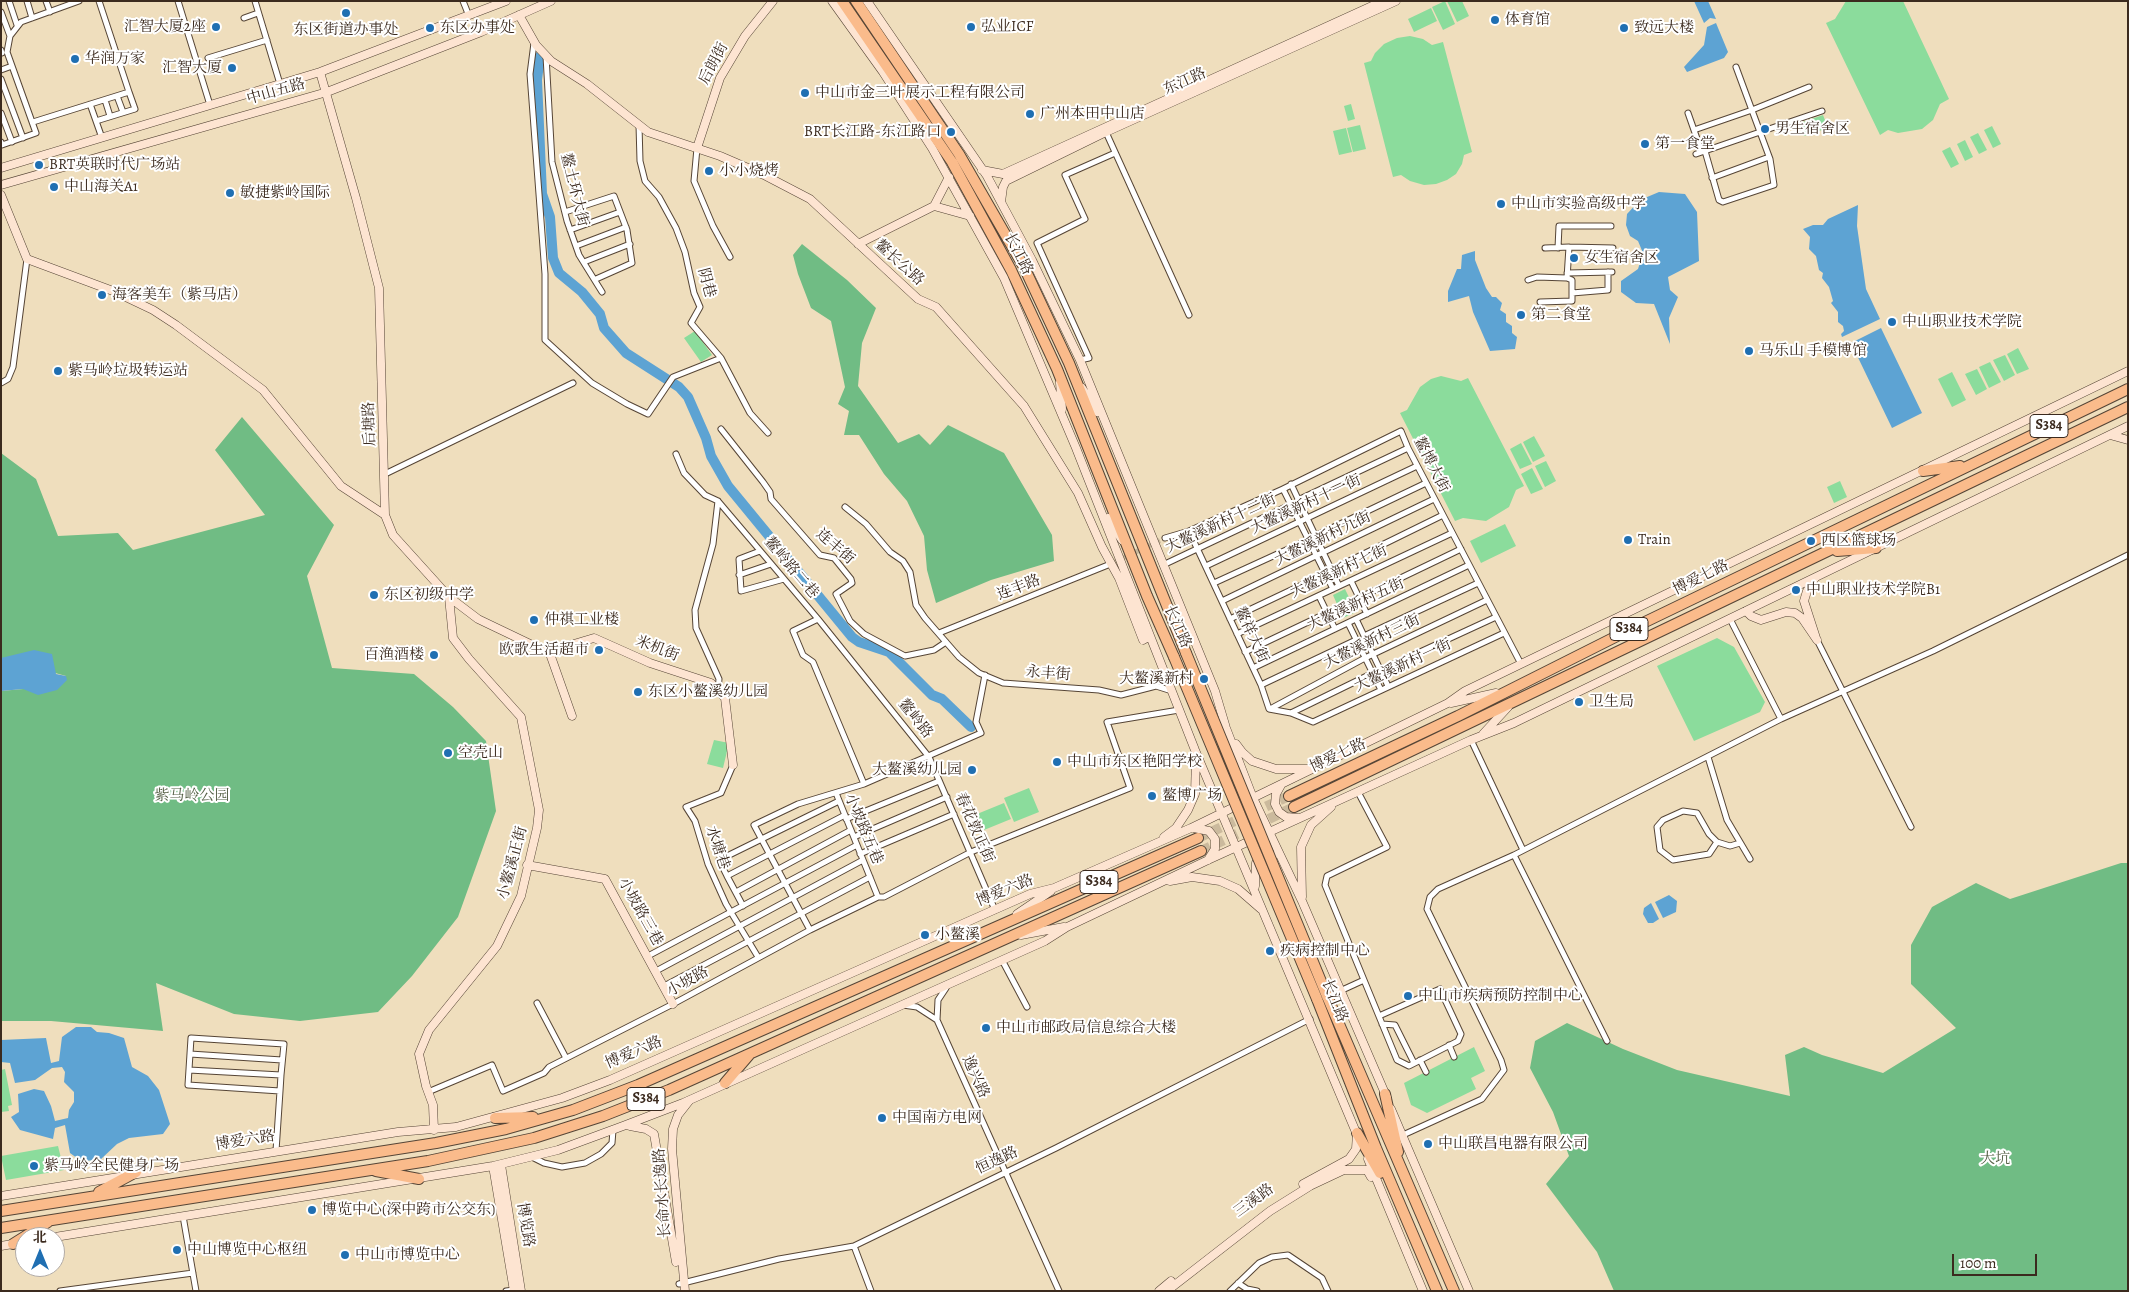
<!DOCTYPE html>
<html>
<head>
<meta charset="utf-8">
<style>
  body { margin:0 }
  #map { position:relative; width:2129px; height:1292px; overflow:hidden; background:#efdebd; font-family:Alegreya,"Noto Serif SC",serif }
  canvas { display:block }
  .frame { position:absolute; inset:0; border:2px solid #3b2a1e; pointer-events:none }
  .north { position:absolute; left:15px; top:1227px; width:50px; height:50px; box-sizing:border-box; background:#fff; border:1px solid #b1aaa5; border-radius:50%; rotate:0deg; font-size:14px; font-weight:700; line-height:20px; text-align:center; color:#3b2a1e }
  .north::after { content:''; display:block; margin:auto; width:18px; height:22px; background:#1f6fb2; clip-path:polygon(50% 0,100% 100%,50% 72%,0 100%) }
  .scale { position:absolute; left:1952px; top:1254px; width:85px; height:22px; box-sizing:border-box; border:2px solid #3b2a1e; border-top:0; padding-left:6px; font-size:15px; line-height:18px; white-space:nowrap; color:#3b2a1e; -webkit-text-stroke:4px #fff; paint-order:stroke }
</style>
</head>
<body>
<div id="map">
<canvas width="2129" height="1292"></canvas>
<div class="frame"></div>
<div class="north">北</div>
<div class="scale">100 m</div>
</div>
<script>
const context = document.querySelector('canvas').getContext('2d');
context.lineJoin = 'round';
function fillPath(path, color) {
  context.fillStyle = color;
  context.fill(path, 'evenodd');
}
function toPath(rows) {
  const path = new Path2D();
  for (const r of rows) {
    path.moveTo(r[0], r[1]);
    for (let i = 2; i < r.length; i += 2) path.lineTo(r[i], r[i + 1]);
  }
  return path;
}
function stroke(path, color, width, dash) {
  context.strokeStyle = color;
  context.lineWidth = width;
  context.lineCap = dash ? 'butt' : 'round';
  context.setLineDash(dash || []);
  context.stroke(path);
}
function label(font, color, halo, rows, align = 'center') {
  context.font = font + ' Alegreya,"Noto Serif SC",serif';
  context.lineWidth = 4;
  context.setLineDash([]);
  context.textBaseline = 'middle';
  context.strokeStyle = halo;
  context.fillStyle = color;
  for (const [text, x, y, turn = 0] of rows) {
    context.save();
    context.translate(x, y);
    context.rotate((+turn || 0) * Math.PI / 180);
    context.textAlign = isNaN(turn) ? turn : align;
    if (halo) context.strokeText(text, 0, 0);
    context.fillText(text, 0, 0);
    context.restore();
  }
}
const green = toPath([
  [1445,1,1455,24,1443,30,1432,7],
  [1447,1,1462,1,1469,16,1457,22],
  [1846,1,1903,1,1949,99,1940,104,1933,120,1922,129,1898,133,1888,130,1880,135,1826,23,1835,19],
  [1431,8,1437,21,1414,32,1408,19],
  [1410,36,1423,39,1432,45,1443,42,1472,152,1464,155,1462,164,1456,174,1447,180,1436,184,1424,185,1410,181,1401,175,1393,177,1364,63,1371,61,1375,53,1384,44,1397,38],
  [1351,104,1355,119,1348,121,1344,106],
  [1823,115,1828,128,1804,136,1800,123],
  [1360,125,1366,149,1353,152,1347,128],
  [1992,126,2001,144,1993,148,1984,130],
  [1346,128,1352,152,1339,155,1333,131],
  [1978,133,1987,150,1979,154,1970,137],
  [1965,140,1973,157,1965,161,1957,144],
  [1950,147,1959,164,1951,168,1942,151],
  [695,331,712,355,701,362,684,338],
  [2018,348,2029,369,2017,374,2007,354],
  [2005,355,2015,375,2004,381,1993,360],
  [1990,362,2001,382,1989,388,1979,367],
  [1977,369,1987,389,1976,395,1965,374],
  [1952,372,1966,400,1952,407,1938,379],
  [1441,376,1461,381,1468,378,1524,486,1516,490,1509,507,1486,521,1463,518,1455,521,1400,413,1407,410,1420,387,1431,379],
  [1534,436,1545,456,1533,462,1523,442],
  [1521,443,1532,464,1520,469,1510,449],
  [1546,461,1556,481,1545,487,1535,466],
  [1532,468,1543,489,1531,494,1521,474],
  [1840,481,1847,497,1834,503,1827,487],
  [1505,524,1516,546,1481,563,1470,541],
  [1345,589,1356,612,1343,618,1333,595],
  [1717,638,1734,647,1765,702,1760,712,1694,741,1657,666],
  [714,740,729,743,723,768,707,764],
  [1029,788,1039,812,1014,822,1004,798],
  [1004,803,1011,819,984,830,977,814],
  [1474,1047,1485,1071,1471,1078,1476,1089,1427,1113,1411,1105,1404,1083],
  [5,1069,12,1105,8,1106,9,1111,1,1112,1,1070],
  [58,1146,64,1170,6,1180,1,1156]
]);
const forest = toPath([
  [802,244,847,280,876,308,862,343,858,386,898,443,919,434,930,445,948,425,1004,453,1052,535,1054,561,991,580,936,603,927,570,924,536,907,501,884,474,859,435,844,435,849,411,838,404,845,387,831,321,811,308,798,274,793,255],
  [242,417,334,525,307,576,332,668,414,674,453,707,486,741,496,811,458,917,412,976,378,1012,300,1021,234,1014,156,983,163,1031,51,1021,1,1021,1,691,23,689,66,676,1,658,1,453,36,479,58,536,118,533,133,550,265,515,215,450],
  [2121,863,2128,863,2128,1291,1614,1291,1597,1252,1546,1184,1569,1156,1553,1112,1530,1068,1535,1041,1567,1023,1623,1049,1677,1070,1790,1096,1785,1055,1804,1047,1822,1055,1883,1073,1956,1028,1911,984,1911,945,1932,907,1976,883,2010,899]
]);
const water = toPath([
  [1694,1,1708,1,1716,19,1710,18,1704,23],
  [1716,23,1728,52,1724,58,1687,72,1684,67,1704,45,1707,27],
  [1659,192,1685,194,1697,212,1699,261,1668,277,1670,290,1678,297,1669,318,1670,344,1654,304,1636,303,1621,292,1621,281,1638,269,1643,253,1638,241,1630,236,1626,225,1627,214,1640,200],
  [1858,205,1857,226,1866,289,1880,319,1842,337,1841,334,1844,331,1843,326,1838,322,1838,312,1831,303,1833,301,1829,287,1822,278,1823,273,1819,270,1816,256,1809,249,1810,237,1803,229,1813,225,1823,225,1828,219],
  [1475,251,1475,260,1486,288,1492,297,1496,297,1502,303,1500,310,1506,314,1506,322,1512,326,1512,333,1517,337,1515,349,1490,351,1473,312,1469,296,1448,302,1448,291,1457,269,1461,269,1462,255],
  [1881,328,1922,413,1892,428,1851,343],
  [34,650,52,654,56,674,66,676,67,680,57,690,38,695,23,689,1,691,1,658],
  [1669,895,1677,901,1676,912,1663,918,1655,902],
  [1651,903,1659,919,1653,923,1648,923,1643,914,1644,908],
  [76,1027,91,1027,97,1032,109,1033,124,1038,132,1067,148,1076,159,1090,170,1124,163,1134,129,1138,117,1144,100,1160,81,1161,70,1153,65,1125,55,1128,53,1139,20,1130,11,1117,19,1112,18,1094,34,1089,44,1091,51,1106,55,1121,68,1118,69,1110,74,1102,74,1092,64,1082,65,1072,62,1067,52,1068,35,1080,15,1083,10,1063,1,1062,1,1040,46,1038,51,1063,59,1061,62,1037]
]);
const river = toPath([
  [540,56,537,80,542,194,550,217,553,258,559,273,582,292,600,314,604,328,626,353,679,387,688,397,706,438,711,456,728,486,852,637,859,642,889,652,932,695,942,699,971,727]
]);
const streetTunnel = toPath([
  [1108,565,1165,538]
]);
const highwayTunnel = toPath([
  [1198,838,1289,796],
  [1201,851,1294,807]
]);
const street = toPath([
  [9,1,17,25],
  [27,1,32,18],
  [46,1,50,12],
  [178,1,210,105],
  [255,1,280,84],
  [463,1,469,16],
  [1,12,10,36],
  [244,18,258,13],
  [534,43,530,74,545,274,545,340,592,383,627,404,648,414,673,377,721,358],
  [1,50,2,53],
  [546,56,552,162,567,221,579,255,602,292],
  [208,58,267,40],
  [1,70,12,66],
  [1,79,23,138],
  [117,96,123,112],
  [105,100,110,116],
  [90,104,102,138],
  [1,113,12,142],
  [1688,113,1701,150,1705,151,1719,200,1723,202,1774,185,1770,159,1760,132,1822,111],
  [96,121,135,109,129,92],
  [33,122,129,92,99,1],
  [639,125,640,161,645,181,659,197,676,228,685,252,694,293,700,307,691,323,721,358,750,413,768,433],
  [1105,130,1189,315],
  [1694,130,1752,110,1809,87],
  [1,142,2,145,36,133,7,52,10,36,21,22,79,1],
  [697,148,694,181,713,226,730,257],
  [1696,154,1760,132,1736,67],
  [1712,178,1769,157],
  [565,212,614,196,627,230,632,263,596,279],
  [570,230,620,212],
  [576,246,626,227],
  [1569,247,1613,248],
  [1558,248,1559,226,1611,226],
  [584,262,630,244],
  [1567,273,1612,272],
  [1567,278,1572,280,1572,293],
  [1528,280,1537,277,1567,278,1569,247,1545,248],
  [1540,302,1572,301,1572,293,1608,290,1608,272],
  [1080,360,1089,358,1037,243,1085,219,1065,175,1115,153],
  [1,383,8,379,13,367,27,259],
  [721,429,763,482,770,492,771,499,820,555,834,558,851,579,852,583,836,594,850,621,864,634,905,656,934,650,946,642],
  [676,454,684,473,705,495,718,501,818,619,929,757,995,910],
  [385,474,573,383],
  [1291,484,1339,586],
  [1283,489,1333,589],
  [1298,500,1408,448],
  [718,501,713,544,695,610,696,628,719,679,718,691],
  [845,507,866,524,890,552,903,561,910,572,916,605,925,618,959,657,979,673,1003,683,1099,690,1121,695,1156,686,1172,691],
  [1189,531,1261,685,1269,709,1291,713,1313,722,1504,633],
  [1315,536,1426,483],
  [1165,538,1189,531,1283,489,1401,431,1408,448,1521,664],
  [760,551,739,559,741,591,784,579],
  [1163,565,1290,505],
  [1206,566,1417,466],
  [1331,570,1443,515],
  [739,575,771,564],
  [1351,581,1367,614],
  [1214,583,1308,540],
  [1319,596,1335,629],
  [1359,598,1461,549],
  [1222,601,1434,499],
  [818,619,793,631,803,655,813,662,864,784],
  [1230,619,1325,574],
  [1356,619,1388,686],
  [1730,619,1781,719],
  [1348,623,1381,690],
  [939,633,1108,565],
  [1237,634,1452,533],
  [1364,636,1478,583],
  [1817,640,1911,827],
  [1245,652,1327,613],
  [1253,668,1469,565],
  [1381,670,1496,617],
  [1261,685,1356,640],
  [1270,709,1365,658,1487,600],
  [1291,713,1373,673],
  [1471,740,1523,850],
  [1708,757,1727,820,1750,859],
  [733,765,721,793,686,807,695,821,708,864,726,904,758,957],
  [836,793,878,897],
  [846,819,939,781],
  [854,837,947,797],
  [1717,842,1709,854,1673,860,1660,850,1657,827,1663,820,1683,811,1697,813,1709,834,1717,842,1730,846,1740,843],
  [860,854,954,814],
  [727,876,719,860,839,801],
  [736,892,851,830],
  [743,906,727,876,845,815],
  [810,930,754,825,798,804,864,784,981,733,976,722,985,675],
  [648,956,857,845],
  [1002,960,1027,1007],
  [656,971,863,860],
  [1364,980,1397,1060,1409,1066,1458,1041,1461,1034,1440,989,1379,1016],
  [664,986,870,877],
  [946,988,938,1000,937,1020,1059,1291],
  [1340,991,1364,980,1325,885,1327,876,1387,847,1358,792],
  [537,1003,566,1058],
  [903,1005,917,1007,937,1020],
  [1382,1024,1395,1025,1414,1063],
  [1607,1041,1514,855,1781,719,1933,651,2128,555],
  [1449,1045,1454,1057],
  [190,1054,282,1060],
  [1420,1060,1426,1072],
  [189,1070,281,1075],
  [428,1092,492,1065,503,1091,544,1073,549,1067,673,1004,810,930,878,897,884,897,971,852,1130,788,1107,722,1179,710],
  [1403,1135,1482,1099,1504,1070,1501,1060,1427,909,1430,897,1438,889,1514,855],
  [276,1151,280,1091,281,1075,284,1044,191,1038,188,1085,280,1091],
  [532,1157,544,1163,562,1167,585,1163,601,1154,612,1143,613,1130],
  [183,1216,196,1291],
  [854,1246,871,1291],
  [1238,1283,1247,1289,1257,1291],
  [679,1284,779,1259,854,1246,1056,1148,1310,1019],
  [60,1291,193,1273],
  [506,1291,514,1290],
  [1230,1291,1259,1263,1272,1257,1288,1255,1322,1278,1328,1291]
]);
const secondary = toPath([
  [832,1,883,72,932,148,1004,278,1076,448,1195,750,1358,1137],
  [867,1,987,176,1032,260,1080,360,1215,691,1226,728,1253,798,1302,901,1387,1098],
  [519,15,536,45,551,61,587,84,648,132,720,156,764,175,810,199,918,299,936,307,1024,406,1078,493,1102,547,1119,578,1143,640,1150,636],
  [320,72,356,198,379,288,385,515,393,535,449,597,478,619,547,652,594,638,650,663,711,683,725,698,733,765],
  [697,148,720,78,745,36,773,1],
  [1,168,320,72,506,1],
  [982,170,1003,174,1383,1],
  [1,185,327,92,481,32,551,1],
  [1,195,27,259,113,291,153,310,176,325,263,390,341,486,385,515],
  [1001,202,1003,187,1006,181,1106,132,1396,1],
  [934,206,949,177],
  [858,244,934,206,970,216],
  [1060,383,1062,409],
  [1082,388,1097,412],
  [2110,435,2128,440],
  [1108,518,1122,540],
  [1815,578,1807,591,1804,601,1816,638],
  [1746,611,1751,616,1761,620,1786,612,1795,613,1802,618,1817,640],
  [549,651,572,716],
  [1451,703,1496,693],
  [1483,734,1508,707],
  [1236,744,1242,752,1252,761,1276,769,1310,769],
  [1281,785,1276,794,1275,804,1279,812,1286,817,1298,818],
  [1194,828,1209,831,1215,839,1215,849,1208,860],
  [1164,837,1176,828,1188,810,1195,794,1196,757],
  [527,865,605,879,673,1004],
  [1170,881,1192,877,1220,881,1238,889,1261,909],
  [1255,886,1256,863,1261,857,1273,856],
  [1302,897,1301,847,1311,825,1331,807],
  [1017,914,1051,891],
  [1021,935,1064,927],
  [1391,1109,1469,1291],
  [630,1126,646,1129,654,1134,676,1262],
  [434,1130,433,1105,426,1086,419,1054,429,1030,497,946,521,896,537,828,539,810,521,717,469,659,453,638,449,597],
  [1368,1159,1423,1291],
  [501,1165,521,1291],
  [493,1166,514,1291],
  [1303,1184,1349,1159,1356,1149,1357,1133],
  [1,1196,398,1132,456,1127,562,1098,610,1080,1030,894,1054,888,1191,828,1448,703,1465,691,2128,371],
  [55,1237,493,1166,558,1150,623,1126,683,1103,1045,941,1067,927,1208,860,1471,740,1514,723,2128,426],
  [1,1246,18,1243],
  [685,1291,672,1149,673,1129,678,1115,689,1101],
  [1159,1291,1171,1281],
  [1167,1291,1270,1211,1310,1186,1344,1170,1367,1170,1371,1177]
]);
const highway = toPath([
  [842,1,952,162,1011,270,1057,369,1147,596,1174,657],
  [856,1,959,154,1024,267,1069,363,1186,653],
  [1923,471,1960,466],
  [1837,551,1876,548],
  [1289,796,1458,716,1645,622,2128,389],
  [1294,807,2128,407],
  [1327,996,1454,1291],
  [1317,999,1376,1148,1437,1291],
  [725,1083,749,1055],
  [1385,1094,1398,1152],
  [495,1118,533,1117],
  [1357,1133,1380,1173],
  [376,1171,419,1179],
  [99,1192,136,1172],
  [1,1211,436,1143,506,1129,573,1110,638,1085,1198,838],
  [1,1228,428,1161,534,1138,603,1116,669,1090,1201,851],
  [13,1244,48,1222]
]);
const highwayBridge = toPath([
  [1186,653,1327,996],
  [1174,657,1317,999]
]);
const markers = [
  [346,13,5,"#1f6fb2"],
  [1495,20,5,"#1f6fb2"],
  [216,27,5,"#1f6fb2"],
  [971,27,5,"#1f6fb2"],
  [430,28,5,"#1f6fb2"],
  [1624,28,5,"#1f6fb2"],
  [75,59,5,"#1f6fb2"],
  [232,68,5,"#1f6fb2"],
  [805,93,5,"#1f6fb2"],
  [1030,114,5,"#1f6fb2"],
  [1765,129,5,"#1f6fb2"],
  [951,132,5,"#1f6fb2"],
  [1645,144,5,"#1f6fb2"],
  [39,165,5,"#1f6fb2"],
  [709,171,5,"#1f6fb2"],
  [54,187,5,"#1f6fb2"],
  [230,193,5,"#1f6fb2"],
  [1501,204,5,"#1f6fb2"],
  [1574,258,5,"#1f6fb2"],
  [102,295,5,"#1f6fb2"],
  [1521,315,5,"#1f6fb2"],
  [1892,322,5,"#1f6fb2"],
  [1749,351,5,"#1f6fb2"],
  [58,371,5,"#1f6fb2"],
  [1628,540,5,"#1f6fb2"],
  [1811,541,5,"#1f6fb2"],
  [1796,590,5,"#1f6fb2"],
  [374,595,5,"#1f6fb2"],
  [534,620,5,"#1f6fb2"],
  [599,650,5,"#1f6fb2"],
  [434,655,5,"#1f6fb2"],
  [1204,679,5,"#1f6fb2"],
  [638,692,5,"#1f6fb2"],
  [1579,702,5,"#1f6fb2"],
  [448,753,5,"#1f6fb2"],
  [1057,762,5,"#1f6fb2"],
  [972,770,5,"#1f6fb2"],
  [1152,796,5,"#1f6fb2"],
  [925,935,5,"#1f6fb2"],
  [1270,951,5,"#1f6fb2"],
  [1408,996,5,"#1f6fb2"],
  [986,1028,5,"#1f6fb2"],
  [882,1118,5,"#1f6fb2"],
  [1428,1144,5,"#1f6fb2"],
  [34,1166,5,"#1f6fb2"],
  [312,1210,5,"#1f6fb2"],
  [177,1250,5,"#1f6fb2"],
  [345,1255,5,"#1f6fb2"]
];
const shields = [
  [2049,426,38],
  [1629,629,38],
  [1099,882,38],
  [646,1099,38]
];
const shieldNames = [
  ["S384",2049,426],
  ["S384",1629,629],
  ["S384",1099,882],
  ["S384",646,1099]
];
const poiNames = [
  ["体育馆",1505,20],
  ["汇智大厦2座",206,27,"right"],
  ["弘业ICF",981,27],
  ["东区办事处",440,28],
  ["致远大楼",1634,28],
  ["东区街道办事处",346,30,"center"],
  ["华润万家",85,59],
  ["汇智大厦",222,68,"right"],
  ["中山市金三叶展示工程有限公司",815,93],
  ["广州本田中山店",1040,114],
  ["男生宿舍区",1775,129],
  ["BRT长江路-东江路口",941,132,"right"],
  ["第一食堂",1655,144],
  ["BRT英联时代广场站",49,165],
  ["小小烧烤",719,171],
  ["中山海关A1",64,187],
  ["敏捷紫岭国际",240,193],
  ["中山市实验高级中学",1511,204],
  ["女生宿舍区",1584,258],
  ["海客美车（紫马店）",112,295],
  ["第二食堂",1531,315],
  ["中山职业技术学院",1902,322],
  ["马乐山 手模博馆",1759,351],
  ["紫马岭垃圾转运站",68,371],
  ["Train",1638,540],
  ["西区篮球场",1821,541],
  ["中山职业技术学院B1",1806,590],
  ["东区初级中学",384,595],
  ["仲祺工业楼",544,620],
  ["欧歌生活超市",589,650,"right"],
  ["百渔酒楼",424,655,"right"],
  ["大鳌溪新村",1194,679,"right"],
  ["东区小鳌溪幼儿园",648,692],
  ["卫生局",1589,702],
  ["空壳山",458,753],
  ["中山市东区艳阳学校",1067,762],
  ["大鳌溪幼儿园",962,770,"right"],
  ["鳌博广场",1162,796],
  ["小鳌溪",935,935],
  ["疾病控制中心",1280,951],
  ["中山市疾病预防控制中心",1418,996],
  ["中山市邮政局信息综合大楼",996,1028],
  ["中国南方电网",892,1118],
  ["中山联昌电器有限公司",1438,1144],
  ["紫马岭全民健身广场",44,1166],
  ["博览中心(深中跨市公交东)",322,1210],
  ["中山博览中心枢纽",187,1250],
  ["中山市博览中心",355,1255]
];
const streetNames = [
  ["后朗街",714,64,-62],
  ["东江路",1185,82,-24],
  ["中山五路",276,92,-16],
  ["鳌土环大街",574,190,76],
  ["长江路",1018,254,63],
  ["鳌长公路",899,263,42],
  ["阴巷",706,283,75],
  ["后塘路",370,424,-92],
  ["鳌博大街",1431,465,63],
  ["大鳌溪新村十一街",1306,505,-25],
  ["大鳌溪新村十二街",1221,524,-25],
  ["大鳌溪新村九街",1323,539,-26],
  ["连丰街",835,547,41],
  ["鳌岭路二巷",791,568,50],
  ["大鳌溪新村七街",1339,572,-25],
  ["博爱七路",1701,578,-26],
  ["连丰路",1019,588,-21],
  ["大鳌溪新村五街",1356,605,-25],
  ["长江路",1177,627,66],
  ["鳌祥大街",1251,635,65],
  ["大鳌溪新村三街",1372,642,-26],
  ["米机街",657,649,21],
  ["大鳌溪新村一街",1403,666,-25],
  ["永丰街",1048,674,4],
  ["鳌岭路",915,719,51],
  ["博爱七路",1338,756,-25],
  ["春花敦正街",974,828,66],
  ["小坡路五巷",863,829,67],
  ["水塘巷",717,848,71],
  ["小鳌溪正街",513,863,-75],
  ["博爱六路",1005,891,-22],
  ["小坡路三巷",640,912,61],
  ["小坡路",688,982,-29],
  ["长江路",1334,1001,68],
  ["博爱六路",634,1053,-23],
  ["逸兴路",975,1077,66],
  ["博爱六路",245,1141,-9],
  ["恒逸路",997,1161,-25],
  ["长命水长逸路",663,1193,-94],
  ["三溪路",1254,1201,-36],
  ["博览路",525,1225,81]
];
const parkNames = [
  ["紫马岭公园",192,796],
  ["大坑",1995,1159]
];
fillPath(green, '#8bdc9c');
fillPath(forest, '#70bc84');
fillPath(water, '#5da3d3');
stroke(river, '#5da3d3', 10);
stroke(streetTunnel, '#cbba9d', 5, [5, 2.5]);
stroke(highwayTunnel, '#cbba9d', 10, [10, 5]);
stroke(street, '#564536', 7);
stroke(secondary, '#564536', 9);
stroke(highway, '#564536', 12);
stroke(street, '#fff', 5);
stroke(secondary, '#fde4d1', 8);
stroke(highway, '#fabb8b', 10);
stroke(highwayBridge, '#564536', 12, []);
stroke(highwayBridge, '#fabb8b', 10);
for (const [x, y, r, color] of markers) {
  const dot = new Path2D();
  dot.arc(x, y, r, 0, 2 * Math.PI);
  context.fillStyle = color;
  context.fill(dot);
  stroke(dot, '#fff', 2);
}
for (const [x, y, w] of shields) {
  const box = new Path2D();
  box.roundRect(x - w / 2, y - 11.5, w, 23, 4);
  context.fillStyle = '#fff';
  context.fill(box);
  stroke(box, '#3b2a1e', 1);
}
label('bold 14px', '#3b2a1e', null, shieldNames);
label('15px', '#3b2a1e', '#fff', poiNames, 'left');
label('15px', '#3b2a1e', '#fff', streetNames);
label('15px', '#535f44', '#fff', parkNames);
</script>
</body>
</html>
